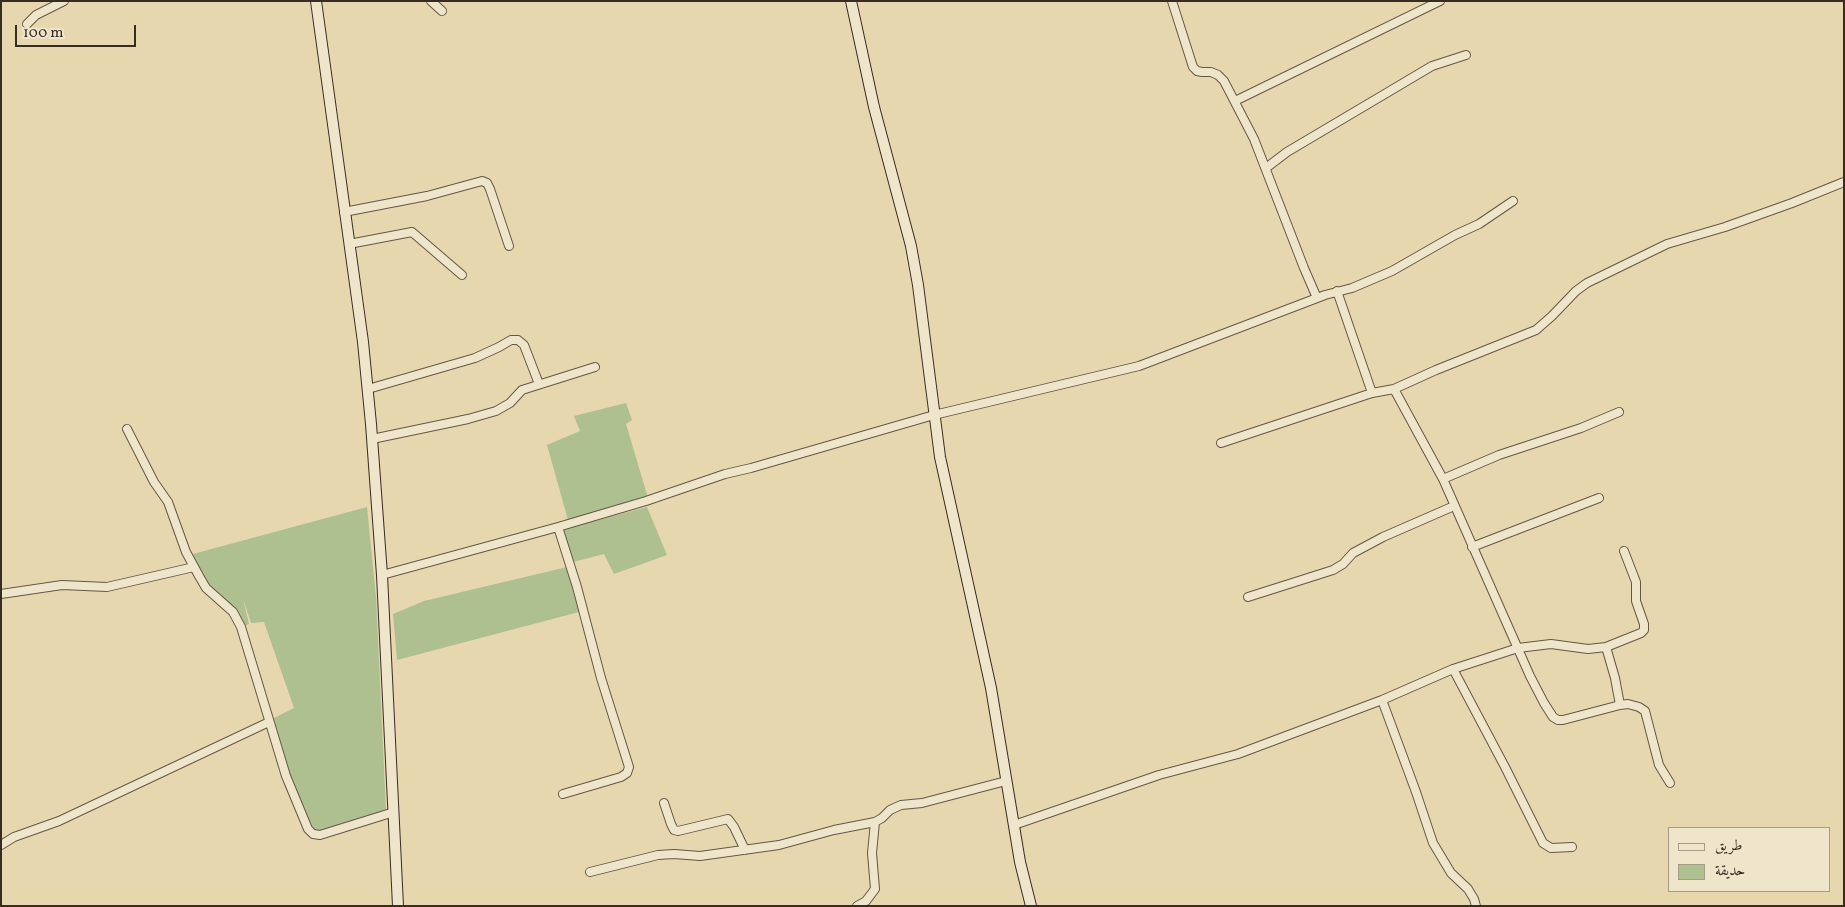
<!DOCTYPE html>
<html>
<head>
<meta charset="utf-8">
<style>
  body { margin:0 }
  #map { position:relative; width:1845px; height:907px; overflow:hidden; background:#e6d7af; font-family:Vollkorn,Amiri,serif }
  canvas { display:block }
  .frame { position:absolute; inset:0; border:2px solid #382c22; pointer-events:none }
  .legend { position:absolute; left:1668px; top:827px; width:162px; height:65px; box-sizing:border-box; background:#efe5cb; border:1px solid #a69b87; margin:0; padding:6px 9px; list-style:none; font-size:15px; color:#382c22 }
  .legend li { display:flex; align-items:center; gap:10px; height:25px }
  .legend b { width:25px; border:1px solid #a69b87 }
  .scale { position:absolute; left:15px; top:25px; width:121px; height:22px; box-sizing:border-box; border:2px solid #382c22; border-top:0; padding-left:6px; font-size:15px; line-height:18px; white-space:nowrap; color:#382c22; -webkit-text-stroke:4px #efe5cb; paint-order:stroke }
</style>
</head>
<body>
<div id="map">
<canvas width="1845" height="907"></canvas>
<div class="frame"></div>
<ul class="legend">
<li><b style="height:6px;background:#efe5cb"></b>طريق</li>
<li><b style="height:14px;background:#aebf90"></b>حديقة</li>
</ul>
<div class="scale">100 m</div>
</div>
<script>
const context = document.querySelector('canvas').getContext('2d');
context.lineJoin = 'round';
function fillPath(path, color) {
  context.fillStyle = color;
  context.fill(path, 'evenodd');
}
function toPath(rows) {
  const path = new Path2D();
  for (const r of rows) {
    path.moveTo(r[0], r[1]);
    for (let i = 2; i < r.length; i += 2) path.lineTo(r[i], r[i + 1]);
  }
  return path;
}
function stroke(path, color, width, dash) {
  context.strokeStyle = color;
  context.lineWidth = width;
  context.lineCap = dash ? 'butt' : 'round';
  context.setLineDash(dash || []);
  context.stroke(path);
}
const green = toPath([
  [626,403,632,420,626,424,648,498,568,520,547,445,580,431,574,416],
  [367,507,376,597,386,810,319,831,314,830,285,764,272,719,294,708,264,622,251,623,243,599,249,624,245,626,237,613,214,590,200,574,193,554],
  [647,507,667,555,614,574,604,554,573,562,561,530],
  [567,567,579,612,397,660,393,614,424,601]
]);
const street = toPath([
  [431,1,442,11],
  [1172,1,1193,67,1197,71,1202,72,1211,72,1218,75,1224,81,1254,139,1304,268,1317,298],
  [27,24,36,15,64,1],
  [1235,101,1440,1],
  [1266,168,1287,152,1432,66,1466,55],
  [344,212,427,196,482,181,487,183,490,189,509,246],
  [349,244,412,232,462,275],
  [1337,291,1372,393,1394,389,1443,479,1530,676,1544,703,1553,717,1558,720,1563,720,1620,705,1628,704,1639,707,1645,711,1659,765,1670,783],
  [368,389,475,358,499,347,511,340,518,340,524,345,539,384],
  [1394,389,1436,370,1536,330,1552,316,1576,291,1587,283,1667,244,1725,227,1792,203,1844,182],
  [127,429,154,482,168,502,186,552,199,576,206,588,233,612,241,627,286,776,308,829,313,834,320,835,394,812],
  [372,439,468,419,496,411,510,403,522,390,595,367],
  [1221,443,1372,393],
  [1443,479,1499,455,1581,428,1619,412],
  [558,527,577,587,601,678,629,767,627,773,621,777,563,794],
  [1472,547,1599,498],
  [382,575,558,527,646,501,725,474,751,468,934,415,1139,366,1325,295,1352,288,1392,271,1455,235,1479,224,1513,201],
  [1,594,62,585,107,587,194,567],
  [1248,597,1333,570,1343,564,1353,553,1383,537,1454,506],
  [1606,647,1641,633,1644,630,1644,624,1636,601,1636,582,1624,551],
  [1453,669,1505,767,1543,843,1551,848,1572,847],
  [1382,700,1416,792,1433,843,1451,873,1468,889,1474,899,1476,906],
  [664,803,671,824,674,830,678,831,728,819,734,827,745,850],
  [1014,825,1159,775,1238,754,1382,700,1453,669,1518,648,1551,644,1588,649,1606,647,1615,678,1620,705],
  [1,845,14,837,59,821,269,722],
  [590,872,658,855,674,854,700,856,779,845,834,830,875,822,882,818,890,810,901,805,922,803,1006,781],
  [857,906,866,901,875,889,872,853,875,822]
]);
const secondary = toPath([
  [316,1,363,342,371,424,382,575,398,906],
  [851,1,874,107,911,246,918,285,940,457,991,688,1020,862,1031,906]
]);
fillPath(green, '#aebf90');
stroke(street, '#645745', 10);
stroke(secondary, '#382c22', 12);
stroke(street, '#efe5cb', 8);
stroke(secondary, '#efe5cb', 10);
</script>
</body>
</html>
